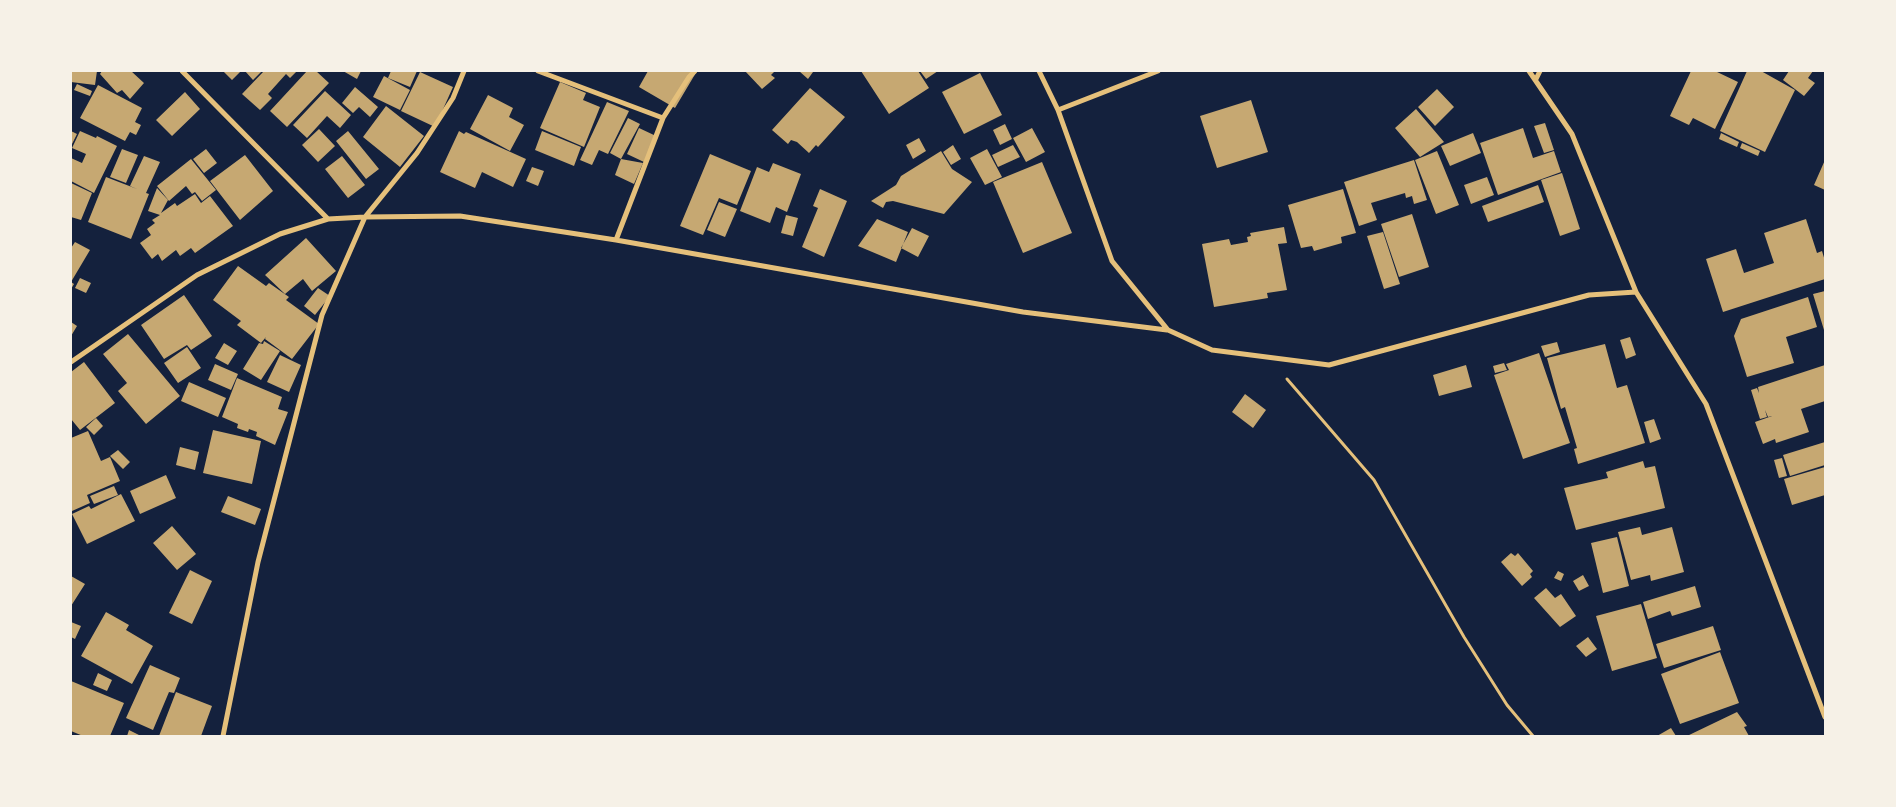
<!DOCTYPE html>
<html>
<head>
<meta charset="utf-8">
<style>
  body { margin:0 }
  #map { position:relative; width:1896px; height:807px; overflow:hidden; background:#14213d; font-family:"Libre Baskerville",serif }
  canvas { display:block }
  .frame { position:absolute; inset:0; border:72px solid #f6f1e7; pointer-events:none }
</style>
</head>
<body>
<div id="map">
<canvas width="1896" height="807"></canvas>
<div class="frame"></div>
</div>
<script>
const context = document.querySelector('canvas').getContext('2d');
context.lineJoin = 'round';
function fillPath(path, color) {
  context.fillStyle = color;
  context.fill(path, 'evenodd');
}
function toPath(rows) {
  const path = new Path2D();
  for (const r of rows) {
    path.moveTo(r[0], r[1]);
    for (let i = 2; i < r.length; i += 2) path.lineTo(r[i], r[i + 1]);
  }
  return path;
}
function stroke(path, color, width, dash) {
  context.strokeStyle = color;
  context.lineWidth = width;
  context.lineCap = dash ? 'butt' : 'round';
  context.setLineDash(dash || []);
  context.stroke(path);
}
const building = toPath([
  [71,71,97,71,95,85,71,82],
  [102,71,131,71,144,83,130,99,122,90,117,93,100,74],
  [223,71,241,71,232,80],
  [245,71,262,71,253,80],
  [264,71,297,71,290,78,286,74,268,94,272,98,260,110,242,94],
  [307,71,316,71,329,83,287,127,270,111],
  [343,71,361,71,357,79],
  [391,71,417,71,410,87,388,78],
  [648,71,697,71,675,108,639,87],
  [745,71,775,71,771,75,775,78,762,89],
  [799,71,811,71,813,72,808,79],
  [861,71,918,71,929,88,889,114],
  [920,71,938,71,926,79],
  [1691,71,1715,71,1738,82,1715,129,1693,118,1689,125,1670,116],
  [1747,71,1761,71,1795,90,1765,152,1720,131],
  [1789,71,1813,71,1808,78,1815,83,1804,96,1783,80],
  [420,72,453,87,435,127,401,111],
  [980,73,1002,115,964,134,942,92],
  [384,76,410,90,400,110,373,97],
  [560,82,586,93,583,100,600,107,584,147,540,128],
  [77,84,92,91,90,96,74,90],
  [98,85,142,108,135,122,141,125,136,135,130,132,125,141,80,118],
  [355,87,378,107,370,117,359,107,353,113,342,103],
  [810,88,845,117,818,147,816,145,809,153,797,142,791,140,788,144,772,130],
  [1437,89,1454,107,1435,126,1418,107],
  [325,91,351,115,340,128,327,116,307,138,293,125],
  [185,92,200,109,172,136,156,120],
  [488,95,513,108,509,117,524,125,510,151,470,129],
  [1251,100,1268,152,1217,168,1200,116],
  [607,102,629,111,608,154,599,150,592,165,580,160],
  [386,106,424,136,400,167,363,137],
  [1416,109,1444,142,1420,157,1395,128],
  [628,118,640,124,621,159,643,163,634,184,615,175,621,159,610,153],
  [1545,123,1554,150,1544,153,1534,126],
  [1005,124,1012,139,1000,145,993,130],
  [639,128,656,136,644,162,627,154],
  [1032,128,1045,152,1026,162,1013,138],
  [1523,128,1533,158,1554,151,1561,172,1498,195,1480,143],
  [319,129,335,146,318,162,302,145],
  [71,131,77,134,71,146],
  [80,131,96,138,97,136,117,146,94,193,71,181,71,158,82,163,86,154,72,148],
  [348,131,379,169,366,179,336,141],
  [459,131,464,134,466,132,526,159,513,187,482,172,475,188,440,172],
  [542,131,581,147,574,166,535,150],
  [1473,133,1481,153,1450,166,1441,146],
  [1721,133,1739,142,1737,147,1719,139],
  [919,138,926,151,913,159,906,145],
  [1742,143,1760,151,1758,156,1740,148],
  [953,145,961,159,951,165,943,152],
  [1013,145,1020,157,998,167,992,155],
  [122,149,138,155,126,183,110,177],
  [206,149,217,163,204,173,193,159],
  [987,149,1002,177,985,185,970,158],
  [941,151,952,169,972,182,944,214,893,201,886,202,883,208,871,201,896,185,901,176],
  [1437,151,1459,205,1436,214,1415,160],
  [710,154,751,171,737,205,719,198,703,235,680,226],
  [245,155,273,191,240,220,210,181],
  [144,156,160,162,146,193,149,194,131,239,88,222,106,177,137,189,130,186],
  [342,156,365,185,348,198,325,169],
  [191,159,216,190,202,201,195,192,192,194,186,186,169,201,157,186],
  [1414,160,1427,200,1414,204,1412,196,1406,198,1405,193,1371,203,1377,220,1359,226,1344,182],
  [1825,160,1825,190,1814,185],
  [1042,162,1072,233,1023,253,993,182],
  [773,163,801,174,787,212,776,207,770,223,740,211,757,167,769,172],
  [532,167,544,171,538,186,526,181],
  [1562,173,1580,229,1560,236,1541,180],
  [1487,177,1494,195,1471,204,1464,185],
  [71,183,92,193,81,220,71,217],
  [1538,185,1544,202,1488,222,1482,206],
  [157,188,168,200,161,213,175,203,177,206,195,194,201,203,210,196,233,226,195,253,191,248,180,256,176,250,162,261,158,254,152,259,140,243,151,235,147,229,155,223,152,220,160,215,148,211],
  [820,189,847,201,824,257,802,247,818,208,813,206],
  [1343,189,1356,233,1341,237,1342,243,1314,251,1312,246,1301,248,1288,205],
  [719,202,737,209,725,237,707,230],
  [1412,214,1429,267,1399,277,1381,224],
  [786,215,798,218,793,236,781,233],
  [877,219,908,232,896,262,858,246],
  [1806,219,1817,253,1822,251,1825,261,1825,279,1723,312,1706,259,1736,249,1744,273,1774,263,1764,233],
  [1284,227,1287,243,1278,244,1287,290,1267,293,1268,298,1214,307,1202,244,1229,239,1231,245,1248,242,1247,237,1251,236,1250,233],
  [912,228,929,236,918,257,901,248],
  [1383,232,1400,284,1384,289,1367,236],
  [306,238,336,271,312,291,303,279,285,294,265,275],
  [75,242,90,250,71,282,74,284,71,289,71,248],
  [238,266,266,286,269,283,289,297,286,300,319,324,292,359,265,339,266,337,261,343,237,325,241,321,213,300],
  [80,278,91,283,86,293,75,288],
  [318,288,330,296,315,315,304,306],
  [1825,291,1825,330,1824,330,1813,294],
  [184,295,212,336,191,350,187,345,164,359,141,325],
  [1808,297,1817,327,1786,337,1794,363,1747,377,1734,336,1741,319],
  [71,322,77,326,71,336],
  [128,334,180,396,146,424,118,391,127,383,103,354],
  [1630,337,1636,355,1626,359,1620,340],
  [264,341,280,351,261,380,243,369,259,343,263,344],
  [1557,342,1560,352,1545,357,1541,346],
  [224,343,237,351,228,365,215,358],
  [1605,344,1617,388,1627,385,1645,443,1578,464,1574,449,1577,448,1565,407,1561,409,1547,358],
  [187,347,201,368,178,383,164,363],
  [1539,353,1570,443,1523,459,1494,375,1509,370,1506,364],
  [280,355,301,365,289,392,267,382],
  [84,362,115,403,80,430,71,419,71,372],
  [1504,363,1507,370,1495,373,1493,366],
  [215,364,238,374,231,390,208,380],
  [1466,365,1472,387,1439,396,1433,375],
  [1825,365,1825,401,1801,409,1809,432,1776,443,1775,439,1763,444,1755,422,1772,416,1768,417,1765,410,1767,417,1760,419,1751,390,1757,388,1759,393,1758,387],
  [237,378,282,397,278,409,288,412,275,445,256,436,257,432,249,429,248,432,237,428,238,424,222,417],
  [189,382,226,398,218,417,181,401],
  [1245,394,1266,410,1253,428,1232,412],
  [96,418,103,426,94,435,86,427],
  [1654,419,1661,439,1650,443,1644,422],
  [213,430,261,441,252,484,203,473],
  [88,431,101,461,110,457,120,481,87,495,90,503,72,511,71,438],
  [1825,442,1825,465,1790,476,1783,455],
  [180,447,199,452,195,470,176,465],
  [118,450,130,462,123,469,110,456],
  [1782,458,1787,476,1779,478,1774,460],
  [1643,461,1645,468,1655,466,1665,508,1576,530,1564,488,1608,478,1606,472],
  [1825,467,1825,495,1792,505,1784,479],
  [166,475,176,498,140,514,130,491],
  [114,486,118,495,94,504,90,496],
  [121,494,135,521,87,544,72,514,89,506,91,509],
  [228,496,261,509,255,525,221,512],
  [172,526,196,554,177,570,153,543],
  [1640,527,1642,535,1672,527,1684,572,1651,581,1650,575,1631,580,1618,532],
  [1617,537,1629,586,1603,593,1591,543],
  [1511,553,1515,556,1518,553,1533,571,1530,574,1532,577,1522,586,1501,562],
  [190,570,212,581,192,624,169,613],
  [1558,571,1564,574,1561,581,1554,578],
  [1583,575,1589,586,1579,591,1573,581],
  [71,576,85,584,71,606],
  [1695,586,1701,607,1672,616,1670,611,1648,619,1643,602],
  [1546,588,1555,598,1561,594,1576,616,1560,627,1534,598],
  [1641,604,1657,658,1612,671,1596,616],
  [106,612,129,625,126,630,153,646,132,684,81,656],
  [71,622,81,626,75,639,71,637],
  [1713,626,1721,650,1664,668,1656,644],
  [1588,637,1597,649,1586,657,1576,646],
  [1720,652,1739,703,1680,724,1661,674],
  [150,665,180,678,174,693,169,692,153,730,126,718],
  [98,673,112,680,107,691,93,685],
  [71,681,124,703,110,736,83,736,71,731],
  [176,692,212,706,201,736,159,736],
  [1737,712,1747,726,1744,727,1749,736,1687,736],
  [1671,728,1676,736,1657,736],
  [129,730,141,736,127,736]
]);
const path = toPath([
  [1287,379,1374,480,1464,637,1507,705,1533,736]
]);
const minor = toPath([
  [182,71,328,219],
  [538,71,663,118],
  [1039,71,1058,110,1112,261,1168,330,1212,350,1329,365,1589,295,1636,292,1706,404,1825,717],
  [1529,71,1572,134,1636,292],
  [1536,79,1540,71],
  [1058,110,1158,71],
  [616,240,663,118,689,77,695,71],
  [71,362,197,275,280,234,328,219,365,217,460,216,616,240,1023,312,1167,330],
  [223,736,258,562,322,315,365,217,417,153,453,98,464,71]
]);
fillPath(building, '#c6a872');
stroke(path, '#e5c07b', 3);
stroke(minor, '#e5c07b', 5);
</script>
</body>
</html>
